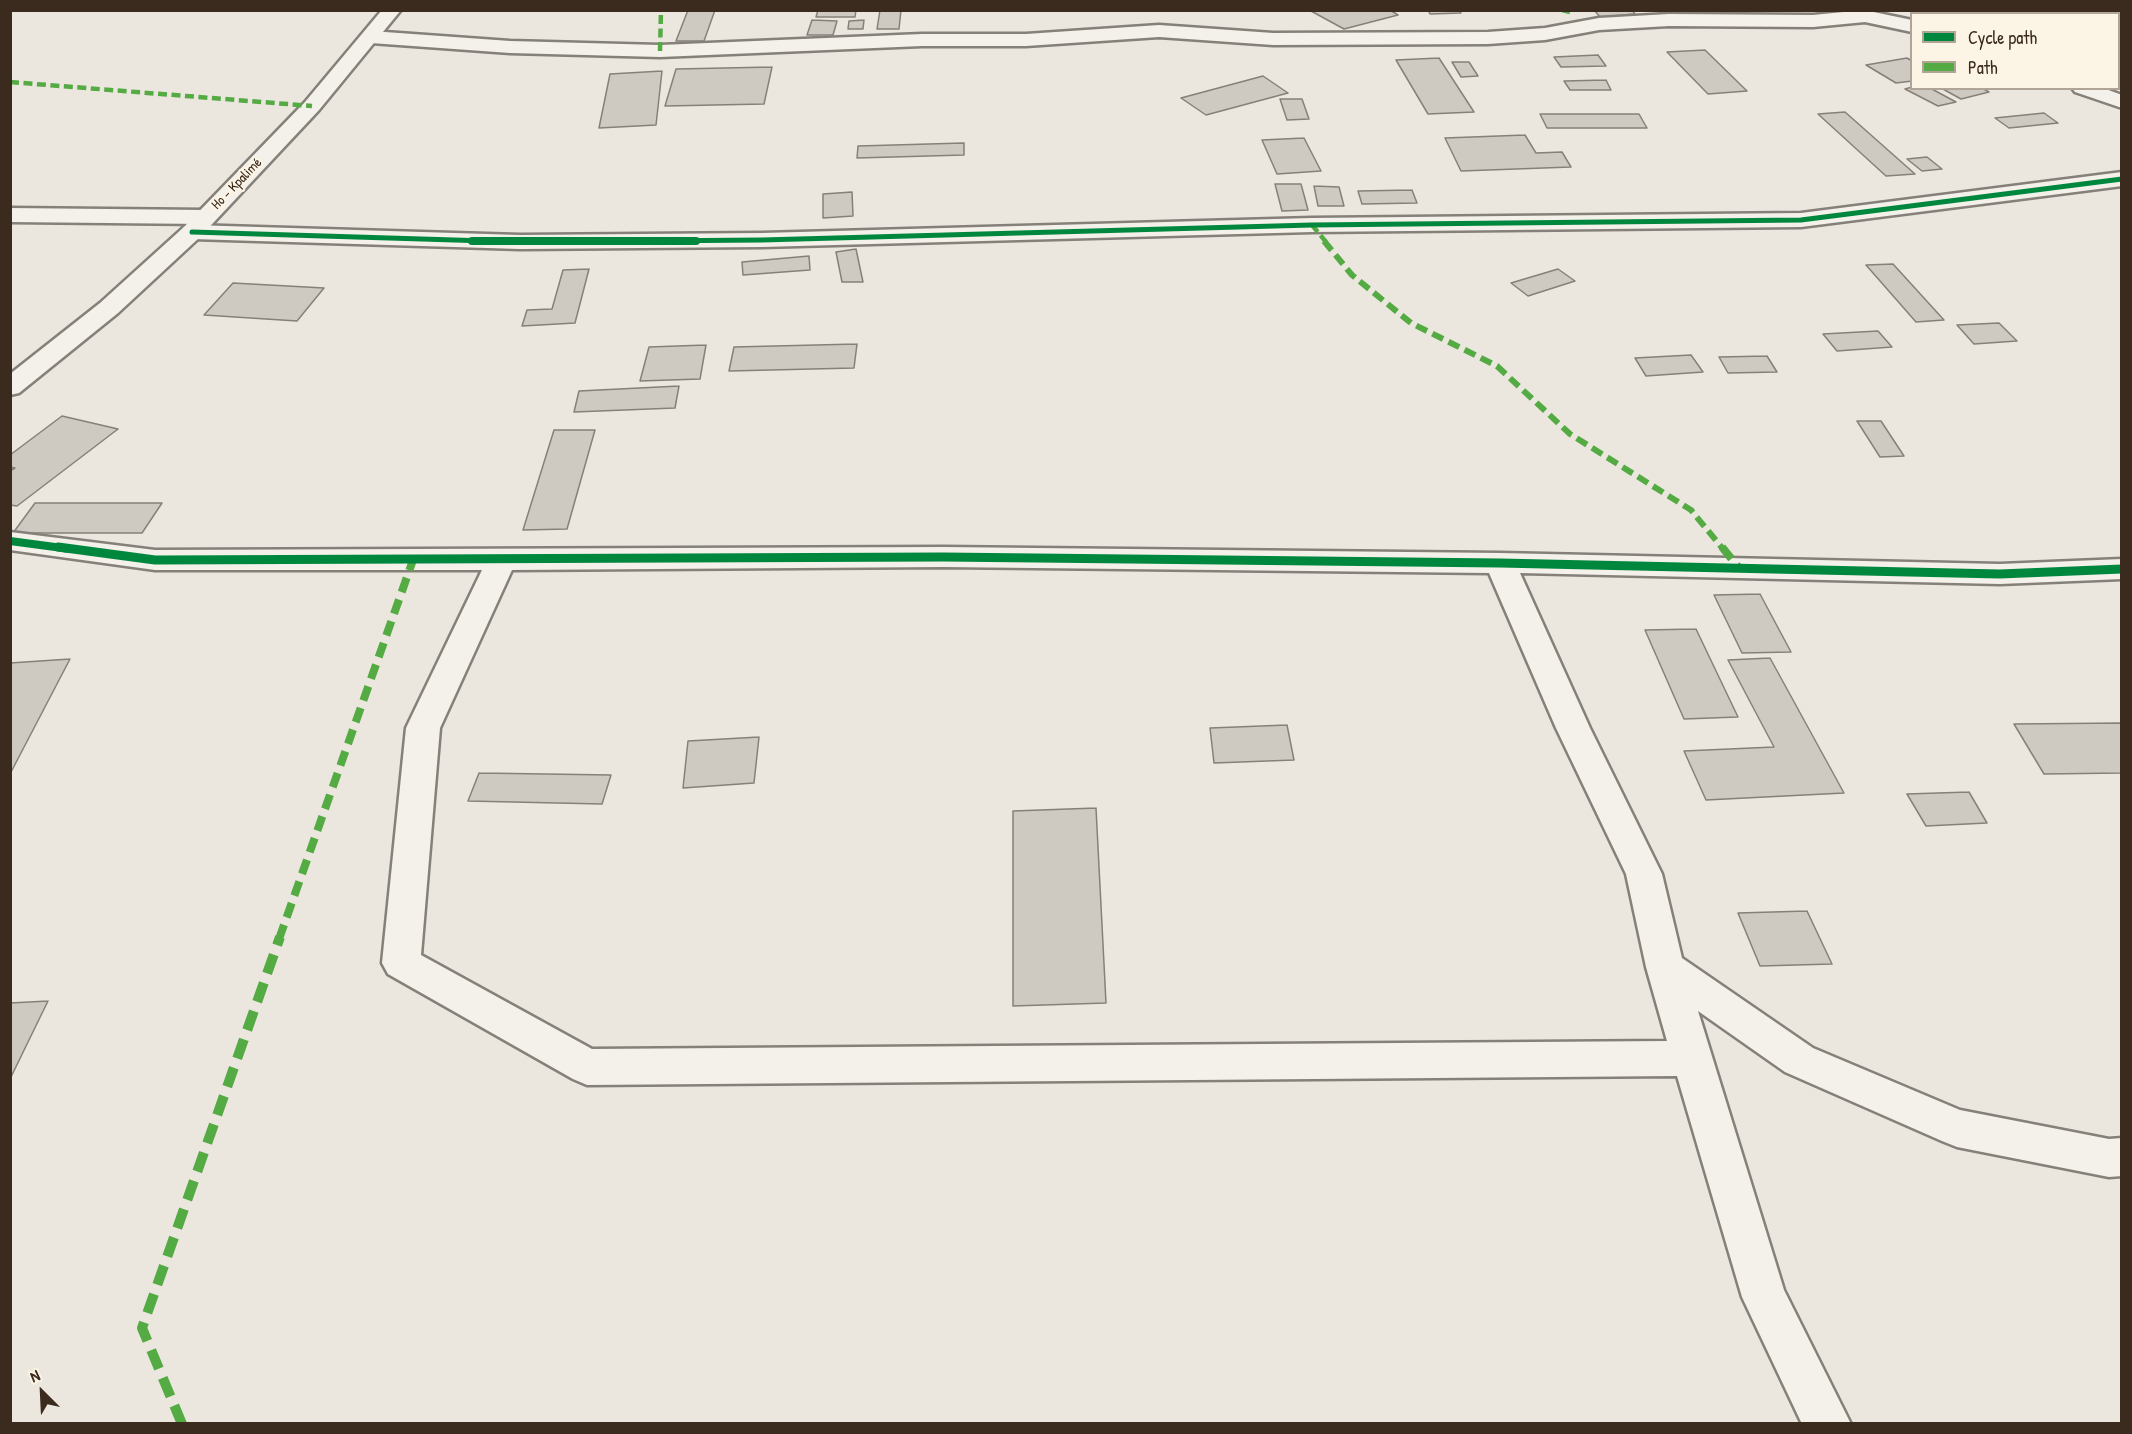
<!DOCTYPE html>
<html>
<head>
<meta charset="utf-8">
<style>
  body { margin:0 }
  #map { position:relative; width:2132px; height:1434px; overflow:hidden; background:#ebe7de; font-family:"Patrick Hand",sans-serif }
  canvas { display:block }
  .frame { position:absolute; inset:0; border:12px solid #3b2a1e; pointer-events:none }
  .legend { position:absolute; left:1910px; top:12px; width:210px; height:78px; box-sizing:border-box; background:#fcf5e5; border:2px solid #afa495; margin:0; padding:8px 10px; list-style:none; font-size:18px; color:#3b2a1e }
  .legend li { display:flex; align-items:center; gap:12px; height:30px }
  .legend b { width:30px; border:2px solid #afa495 }
  .north { position:absolute; left:12px; top:1362px; width:60px; height:60px; -webkit-text-stroke:4px #fcf5e5; paint-order:stroke; rotate:336deg; font-size:16px; font-weight:700; line-height:24px; text-align:center; color:#3b2a1e }
  .north::after { content:''; display:block; margin:auto; width:21px; height:27px; background:#3b2a1e; clip-path:polygon(50% 0,100% 100%,50% 72%,0 100%) }
</style>
</head>
<body>
<div id="map">
<canvas width="2132" height="1434"></canvas>
<div class="frame"></div>
<ul class="legend">
<li><b style="height:8px;background:#00873e"></b>Cycle path</li>
<li><b style="height:8px;background:#55ab43"></b>Path</li>
</ul>
<div class="north">N</div>
</div>
<script>
const context = document.querySelector('canvas').getContext('2d');
context.lineJoin = 'round';
function fillPath(path, color) {
  context.fillStyle = color;
  context.fill(path, 'evenodd');
}
function toPath(rows) {
  const path = new Path2D();
  for (const r of rows) {
    path.moveTo(r[0], r[1]);
    for (let i = 2; i < r.length; i += 2) path.lineTo(r[i], r[i + 1]);
  }
  return path;
}
function stroke(path, color, width, dash) {
  context.strokeStyle = color;
  context.lineWidth = width;
  context.lineCap = dash ? 'butt' : 'round';
  context.setLineDash(dash || []);
  context.stroke(path);
}
function label(font, color, halo, rows, align = 'center') {
  context.font = font + ' "Patrick Hand",sans-serif';
  context.lineWidth = 4.5;
  context.setLineDash([]);
  context.textBaseline = 'middle';
  context.strokeStyle = halo;
  context.fillStyle = color;
  for (const [text, x, y, turn = 0] of rows) {
    context.save();
    context.translate(x, y);
    context.rotate((+turn || 0) * Math.PI / 180);
    context.textAlign = isNaN(turn) ? turn : align;
    if (halo) context.strokeText(text, 0, 0);
    context.fillText(text, 0, 0);
    context.restore();
  }
}
const building = toPath([
  [688,10,715,10,704,41,676,41,688,10],
  [818,10,856,10,855,17,816,17,818,10],
  [880,10,901,10,899,29,877,29,880,10],
  [1390,10,1398,15,1344,29,1311,11,1390,10],
  [1428,10,1459,10,1461,13,1430,14,1428,10],
  [1594,10,1632,10,1635,14,1600,17,1594,10],
  [812,20,837,21,833,35,807,35,812,20],
  [864,20,863,29,848,29,849,21,864,20],
  [1705,50,1747,91,1708,94,1667,52,1705,50],
  [1598,55,1606,66,1561,67,1554,57,1598,55],
  [1439,58,1474,112,1428,114,1396,60,1439,58],
  [1907,58,1912,61,1912,81,1896,83,1866,65,1907,58],
  [1452,62,1469,62,1478,76,1461,77,1452,62],
  [772,67,764,104,665,106,676,69,772,67],
  [662,71,656,125,599,128,610,74,662,71],
  [1263,76,1288,93,1206,115,1181,98,1263,76],
  [1606,80,1611,90,1570,90,1564,81,1606,80],
  [1912,87,1930,88,1956,102,1938,106,1905,89,1912,87],
  [1941,88,1982,88,1989,92,1961,99,1941,88],
  [1280,99,1302,99,1309,119,1287,120,1280,99],
  [1845,112,1915,174,1886,176,1818,114,1845,112],
  [2044,113,2058,123,2009,128,1995,118,2044,113],
  [1540,114,1639,114,1647,128,1547,128,1540,114],
  [1525,135,1536,153,1562,152,1571,167,1461,171,1445,138,1525,135],
  [1304,138,1321,171,1277,174,1262,140,1304,138],
  [964,143,964,155,857,158,858,146,964,143],
  [1927,157,1942,169,1922,171,1907,159,1927,157],
  [1275,184,1301,184,1308,210,1282,211,1275,184],
  [1314,186,1339,187,1344,206,1318,206,1314,186],
  [1412,190,1417,203,1362,204,1358,191,1412,190],
  [852,192,853,216,823,218,823,194,852,192],
  [856,249,863,282,842,282,836,252,856,249],
  [809,256,810,270,743,275,742,262,809,256],
  [1893,264,1944,320,1916,322,1866,265,1893,264],
  [589,269,575,323,522,326,527,310,552,309,563,270,589,269],
  [1558,269,1575,281,1528,296,1511,283,1558,269],
  [233,283,324,288,297,321,204,315,233,283],
  [1999,323,2017,341,1974,344,1957,325,1999,323],
  [1878,331,1892,347,1837,351,1823,334,1878,331],
  [857,344,854,368,729,371,734,347,857,344],
  [706,345,700,379,640,381,649,347,706,345],
  [1691,355,1703,372,1646,376,1635,358,1691,355],
  [1767,356,1777,372,1728,373,1719,357,1767,356],
  [679,386,675,408,574,412,579,391,679,386],
  [62,416,118,429,17,506,10,505,10,471,15,468,10,467,10,455,62,416],
  [1857,421,1881,421,1904,456,1880,457,1857,421],
  [554,430,595,430,567,529,523,530,554,430],
  [35,503,162,503,142,533,13,533,35,503],
  [1760,594,1791,652,1742,653,1714,595,1760,594],
  [1696,629,1738,717,1684,719,1645,630,1696,629],
  [1770,658,1844,793,1706,800,1684,751,1774,747,1728,660,1770,658],
  [70,659,10,774,10,663,70,659],
  [2122,723,2122,773,2044,774,2014,724,2122,723],
  [1287,725,1294,760,1214,763,1210,728,1287,725],
  [759,737,754,783,683,788,688,741,759,737],
  [479,773,611,775,602,804,468,801,479,773],
  [1969,792,1987,823,1926,826,1907,794,1969,792],
  [1096,808,1106,1003,1013,1006,1013,811,1096,808],
  [1807,911,1832,964,1760,966,1738,913,1807,911],
  [48,1001,10,1079,10,1003,48,1001]
]);
const minor = toPath([
  [1864,10,1912,20,1912,32,1865,22,1813,27,1669,26,1599,30,1545,40,1488,44,1273,45,1159,37,1026,46,922,46,660,57,510,53,371,43,364,41,361,37,364,33,371,31,510,41,660,45,922,34,1026,34,1159,25,1273,33,1488,32,1545,28,1599,18,1669,14,1813,15,1864,10],
  [2072,88,2103,88,2122,95,2122,108,2075,92,2072,88],
  [2122,172,2122,186,1801,227,1312,232,762,247,520,249,192,239,184,237,180,232,184,227,192,225,520,235,762,233,1312,218,1801,213,2122,172],
  [10,208,204,210,212,212,215,217,212,222,204,224,10,222,10,208],
  [10,532,155,550,943,547,1500,553,2000,564,2122,559,2122,579,2000,584,1520,573,1590,728,1662,874,1682,958,1813,1048,1960,1110,2109,1139,2122,1138,2122,1176,2109,1177,1957,1147,1942,1141,1785,1072,1698,1011,1784,1290,1851,1424,1802,1424,1742,1297,1677,1076,587,1085,573,1079,388,974,382,963,406,728,482,570,155,570,10,550,10,532],
  [943,567,1489,573,1556,728,1626,874,1646,967,1667,1041,592,1049,421,955,440,728,512,570,943,567]
]);
const secondary = toPath([
  [382,10,401,10,319,110,200,237,118,313,19,393,10,395,10,374,100,303,184,227,305,102,382,10]
]);
const quietFar3 = toPath([
  [1562,10,1570,12],
  [660,51,661,10],
  [10,82,312,106],
  [1312,225,1326,242]
]);
const quietFar2 = toPath([
  [1324,241,1352,275,1411,323,1497,366,1570,434,1691,510,1723,549]
]);
const quietFar1 = toPath([
  [1722,547,1739,568],
  [279,939,413,560]
]);
const quiet = toPath([
  [182,1424,142,1328,280,937]
]);
const cyclewayFar2 = toPath([
  [192,232,520,242,762,240,1312,225,1801,220,2122,179]
]);
const cyclewayFar1 = toPath([
  [472,241,696,241],
  [10,541,70,549]
]);
const cycleway = toPath([
  [58,547,155,560,943,557,1500,563,2000,574,2122,569]
]);
const farStreetnames = [
  ["Ho - Kpalimé",237,184,-46]
];
fillPath(building, '#cecac2');
stroke(building, '#858079', 1.5);
stroke(minor, '#858079', 5);
stroke(secondary, '#858079', 5);
fillPath(minor, '#f4f0ea');
fillPath(secondary, '#f4f0ea');
stroke(quietFar3, '#55ab43', 4.5, [9, 4.5]);
stroke(quietFar2, '#55ab43', 6, [12, 6]);
stroke(quietFar1, '#55ab43', 8, [15, 8]);
stroke(quiet, '#55ab43', 10, [20, 10]);
stroke(cyclewayFar2, '#00873e', 5);
stroke(cyclewayFar1, '#00873e', 8);
stroke(cycleway, '#00873e', 9);
label('14px', '#3b2a1e', '#fcf5e5', farStreetnames);
</script>
</body>
</html>
